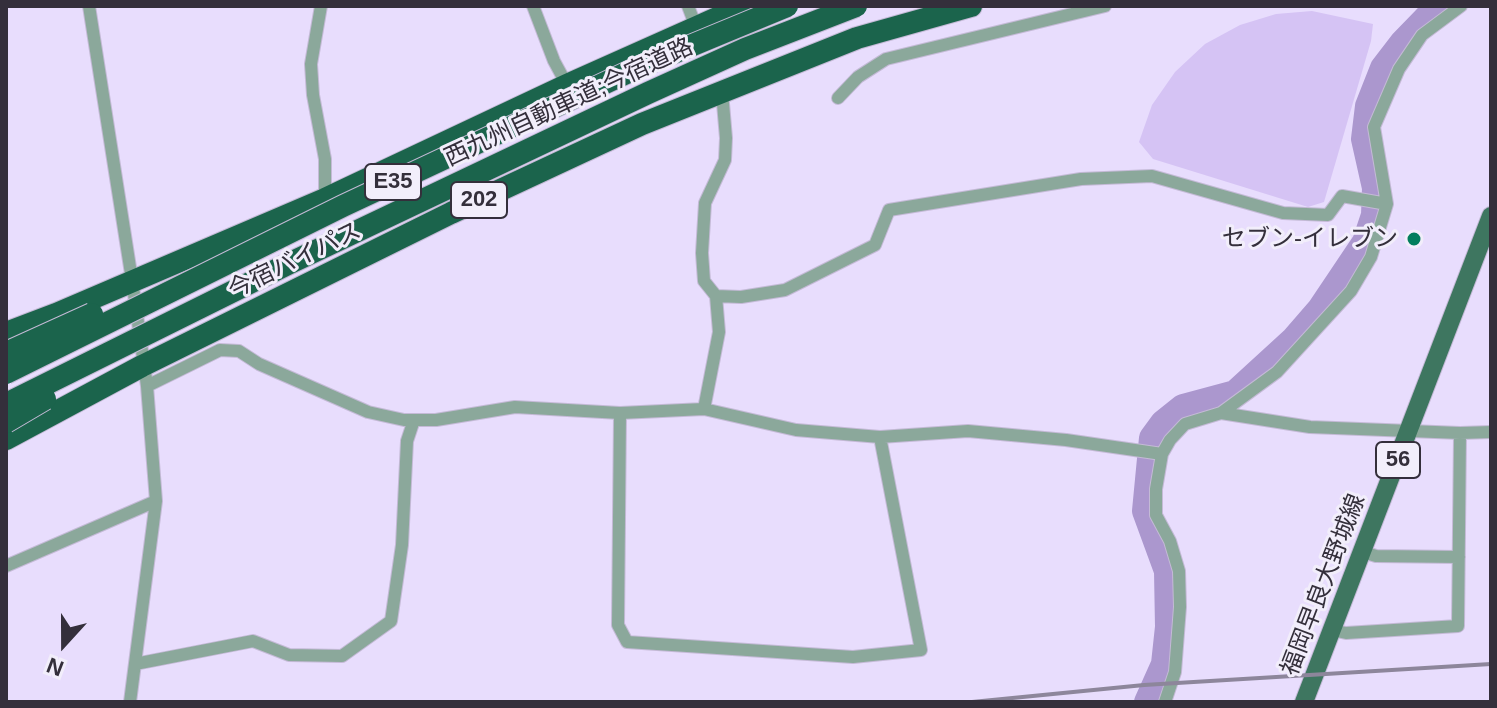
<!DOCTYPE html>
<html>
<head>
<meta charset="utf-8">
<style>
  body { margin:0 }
  #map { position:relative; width:1497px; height:708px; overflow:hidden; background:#e8ddfd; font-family:Helvetica,sans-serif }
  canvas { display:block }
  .frame { position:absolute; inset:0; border:8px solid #342f3b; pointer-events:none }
  .north { position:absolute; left:24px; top:604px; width:80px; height:80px; -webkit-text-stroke:6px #f2eefb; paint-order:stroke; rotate:201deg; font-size:22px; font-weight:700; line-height:32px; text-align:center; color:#342f3b }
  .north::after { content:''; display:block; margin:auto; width:28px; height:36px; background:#342f3b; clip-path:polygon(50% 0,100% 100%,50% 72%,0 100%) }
</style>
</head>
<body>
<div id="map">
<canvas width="1497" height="708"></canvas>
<div class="frame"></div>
<div class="north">N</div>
</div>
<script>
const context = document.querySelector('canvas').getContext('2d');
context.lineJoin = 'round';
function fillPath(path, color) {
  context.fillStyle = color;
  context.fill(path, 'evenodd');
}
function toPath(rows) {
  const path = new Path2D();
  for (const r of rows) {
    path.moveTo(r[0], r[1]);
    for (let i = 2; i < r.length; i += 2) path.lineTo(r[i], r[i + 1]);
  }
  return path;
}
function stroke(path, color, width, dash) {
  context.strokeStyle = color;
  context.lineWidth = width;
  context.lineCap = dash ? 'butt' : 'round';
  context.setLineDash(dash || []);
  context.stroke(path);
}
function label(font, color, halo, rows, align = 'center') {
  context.font = font + ' Helvetica,"Noto Sans JP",sans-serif';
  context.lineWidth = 6;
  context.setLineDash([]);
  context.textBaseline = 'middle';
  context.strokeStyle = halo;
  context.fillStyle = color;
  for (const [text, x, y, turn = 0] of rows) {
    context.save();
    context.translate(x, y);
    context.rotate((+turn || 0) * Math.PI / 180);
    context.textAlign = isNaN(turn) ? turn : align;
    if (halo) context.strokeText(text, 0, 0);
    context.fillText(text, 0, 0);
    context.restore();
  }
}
const green = toPath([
  [1312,11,1373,24,1371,41,1324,202,1308,207,1153,159,1139,142,1152,105,1175,72,1205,44,1240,25,1276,14]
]);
const river = toPath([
  [1147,702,1164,664,1168,627,1167,571,1145,511,1152,438,1163,423,1183,407,1235,393,1294,339,1320,309,1365,242,1374,215,1375,188,1364,139,1368,106,1383,68,1403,42,1438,6]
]);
const street = toPath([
  [89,6,132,280,147,386,156,501,130,702],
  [321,6,311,64,313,95,325,159,325,199],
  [533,6,554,61,567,85],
  [688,6,696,27],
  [838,98,858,77,886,59,1105,6],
  [716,296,741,297,785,290,875,245,889,210,1081,179,1152,176,1283,213,1328,215,1342,196,1387,204],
  [147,386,220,350,239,351,259,364,368,412,404,420,436,420,515,407,620,413,704,409,796,430,880,437,968,431,1066,440,1162,454],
  [704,409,719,332,716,296,704,281,702,253,705,203,725,160,726,138,722,92],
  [620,413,618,625,627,642,853,657,921,650,880,437],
  [1221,413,1310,427,1460,433,1491,432],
  [1363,552,1376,556,1459,557],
  [6,566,156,501],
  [1332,630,1346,633,1458,626,1460,433],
  [135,664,253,641,289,655,342,656,391,621,402,545,407,441,414,420],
  [1165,702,1175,672,1180,607,1179,571,1170,541,1156,515,1156,489,1162,454,1170,440,1185,424,1221,413,1277,372,1351,291,1371,257,1387,204,1374,127,1399,69,1422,35,1461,6]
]);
const primary = toPath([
  [1304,702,1491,216]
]);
const highway = toPath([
  [6,333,56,314,325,199,567,85,744,6],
  [6,439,142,366,451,213,642,124,857,38,971,6]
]);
const rail = toPath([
  [972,702,1144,685,1491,664]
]);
const highwayBridge = toPath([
  [6,353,92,314],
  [6,373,343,206,637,68,787,6],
  [6,404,288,264,648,93,745,49,856,6],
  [6,422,45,399]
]);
const markers = [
  [1414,239,8,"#027e5d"]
];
const shields = [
  [393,182,56],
  [479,200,56],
  [1398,460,44]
];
const shieldNames = [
  ["E35",393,182],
  ["202",479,200],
  ["56",1398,460]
];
const streetNames = [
  ["西九州自動車道;今宿道路",569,103,-25],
  ["今宿バイパス",295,261,-26],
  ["福岡早良大野城線",1324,585,-69]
];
const poiNames = [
  ["セブン-イレブン",1398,239]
];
fillPath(green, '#d5c3f4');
stroke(river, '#ab97ce', 26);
stroke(street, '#c4bad6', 14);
stroke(primary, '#c4bad6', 20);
stroke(highway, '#c4bad6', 24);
stroke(street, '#8ba89b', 12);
stroke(primary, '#3e7660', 18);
stroke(highway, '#1b644c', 22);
stroke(rail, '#8d869b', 4);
stroke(highwayBridge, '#c4bad6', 24, []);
stroke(highwayBridge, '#1b644c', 22);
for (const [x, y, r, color] of markers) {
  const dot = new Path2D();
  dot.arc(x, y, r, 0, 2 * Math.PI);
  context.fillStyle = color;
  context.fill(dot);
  stroke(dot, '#f2eefb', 3);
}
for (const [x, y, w] of shields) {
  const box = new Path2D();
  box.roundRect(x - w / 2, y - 18, w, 36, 6);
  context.fillStyle = '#f2eefb';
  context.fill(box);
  stroke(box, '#342f3b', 2);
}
label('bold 22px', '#342f3b', null, shieldNames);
label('24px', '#342f3b', '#f2eefb', streetNames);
label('24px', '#342f3b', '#f2eefb', poiNames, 'right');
</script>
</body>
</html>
